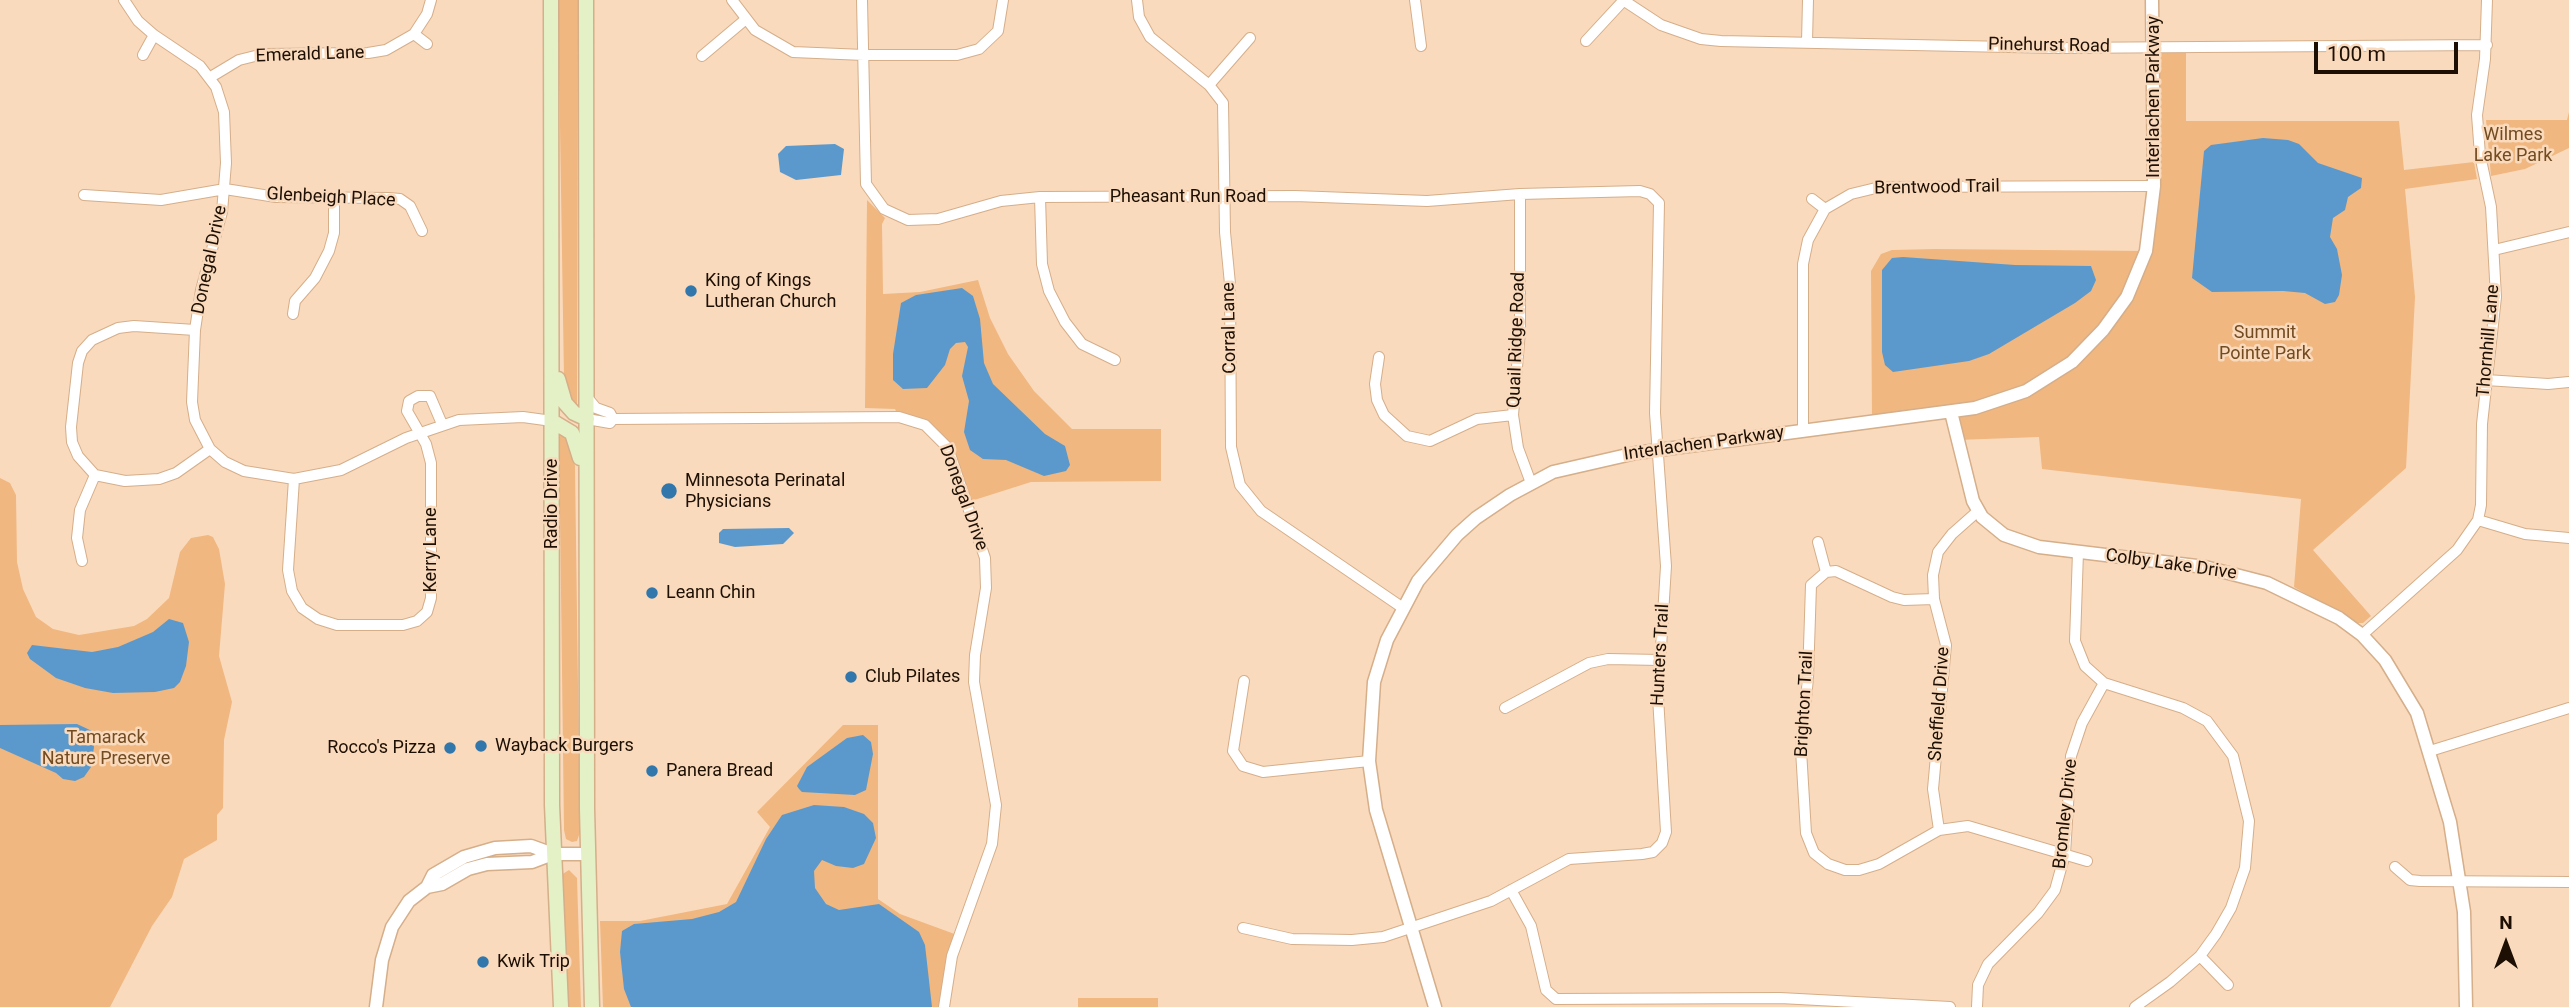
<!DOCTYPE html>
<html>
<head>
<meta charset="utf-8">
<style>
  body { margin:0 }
  #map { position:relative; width:2569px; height:1007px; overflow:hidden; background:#fadabc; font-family:Roboto,sans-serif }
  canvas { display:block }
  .north { position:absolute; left:2471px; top:909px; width:70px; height:70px; -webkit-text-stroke:5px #fadabc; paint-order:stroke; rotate:0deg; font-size:19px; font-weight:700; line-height:28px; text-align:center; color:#1d0f03 }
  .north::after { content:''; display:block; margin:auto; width:24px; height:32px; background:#1d0f03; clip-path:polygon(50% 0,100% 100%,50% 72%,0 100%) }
  .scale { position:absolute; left:2314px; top:42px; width:144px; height:32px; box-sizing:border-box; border:4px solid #1d0f03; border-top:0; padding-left:9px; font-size:21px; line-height:24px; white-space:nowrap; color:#1d0f03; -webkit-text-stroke:5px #fadabc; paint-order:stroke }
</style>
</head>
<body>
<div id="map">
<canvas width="2569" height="1007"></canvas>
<div class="north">N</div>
<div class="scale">100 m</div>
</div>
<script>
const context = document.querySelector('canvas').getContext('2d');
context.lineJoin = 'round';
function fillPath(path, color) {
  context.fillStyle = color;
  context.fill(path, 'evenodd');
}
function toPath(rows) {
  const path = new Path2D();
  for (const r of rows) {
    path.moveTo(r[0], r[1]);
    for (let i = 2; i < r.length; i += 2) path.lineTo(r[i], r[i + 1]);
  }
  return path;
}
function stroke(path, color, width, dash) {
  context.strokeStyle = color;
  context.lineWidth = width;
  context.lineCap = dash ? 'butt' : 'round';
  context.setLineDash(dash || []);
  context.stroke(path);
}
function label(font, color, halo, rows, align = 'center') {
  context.font = font + ' Roboto,sans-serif';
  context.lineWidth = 5;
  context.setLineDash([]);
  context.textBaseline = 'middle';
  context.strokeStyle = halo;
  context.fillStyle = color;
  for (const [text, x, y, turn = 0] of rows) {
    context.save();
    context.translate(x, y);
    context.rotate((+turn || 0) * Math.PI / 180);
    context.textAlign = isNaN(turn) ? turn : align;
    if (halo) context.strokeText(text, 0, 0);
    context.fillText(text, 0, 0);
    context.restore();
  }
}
const green = toPath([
  [558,0,578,0,577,406,569,398,564,379],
  [2154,47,2186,47,2186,121,2399,121,2404,170,2474,162,2477,179,2405,189,2415,297,2406,468,2313,550,2371,616,2363,623,2356,623,2294,587,2301,499,2042,469,2039,437,1957,440,1951,412,1872,422,1871,271,1881,254,1892,250,1935,249,2146,251],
  [2569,112,2569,148,2525,169,2491,176,2486,120,2567,120],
  [867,200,885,218,882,224,883,294,920,292,978,280,990,318,1008,354,1034,391,1072,429,1161,429,1161,481,1031,482,968,502,942,439,899,417,895,409,865,408],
  [559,432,567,438,574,453,575,467,580,832,577,841,572,842,566,839,564,830],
  [0,478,10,483,16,495,17,562,23,589,36,617,53,629,79,635,134,626,147,619,169,598,180,552,191,538,208,535,213,537,219,549,225,584,219,656,232,702,224,740,223,808,217,815,217,840,184,859,172,897,152,926,110,1007,0,1007],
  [843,725,878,725,878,899,900,914,960,936,944,1007,603,1007,600,921,640,921,727,904,770,827,757,812],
  [569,870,577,878,581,1007,568,1007,561,875],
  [1078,998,1158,998,1158,1007,1078,1007]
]);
const water = toPath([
  [2263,138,2288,140,2299,144,2318,163,2362,178,2361,188,2348,197,2345,210,2333,218,2330,237,2337,249,2342,275,2339,295,2335,302,2325,304,2305,293,2283,291,2212,292,2192,278,2204,151,2211,145],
  [835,144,844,149,841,175,796,180,780,172,778,154,786,146],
  [1903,257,2015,265,2091,266,2096,280,2091,291,2075,303,1989,354,1969,361,1893,372,1885,365,1882,352,1882,270,1892,258],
  [962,288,973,296,980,319,984,363,993,384,1045,434,1065,446,1070,465,1066,471,1044,476,1006,460,983,459,970,450,964,432,969,401,962,376,968,347,965,342,956,343,950,349,945,365,927,388,903,389,893,380,893,354,901,303,916,295],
  [789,528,794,533,783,544,735,547,719,543,719,533,723,529],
  [169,619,183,623,189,642,186,666,180,682,174,688,155,692,113,693,85,688,56,678,30,659,27,653,32,645,92,652,118,647,153,632],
  [77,724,92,731,94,747,91,767,84,777,75,781,63,779,56,773,0,748,0,725],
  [863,735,871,742,873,754,866,790,855,795,802,792,799,789,797,786,807,767,847,738],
  [814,805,844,807,864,814,873,823,876,838,864,864,853,868,836,866,822,860,814,871,815,888,826,904,839,910,879,904,919,932,925,945,932,1007,631,1007,624,989,620,952,622,931,634,924,692,919,719,912,736,902,766,839,782,815]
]);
const minor = toPath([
  [124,0,138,21,154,35,200,66,216,87,224,112,226,163,222,212,201,290,195,330,192,402,195,420,210,449,225,462,244,471,294,479,341,470,406,438,459,420,523,417,552,421],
  [732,0,755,30,793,52,864,55,957,55,979,49,998,31,1003,0],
  [862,0,866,184,884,209,908,220,938,219,1001,201,1040,197,1295,196,1427,201,1520,194,1640,191,1650,194,1659,203,1655,413,1666,566,1658,697,1666,832,1662,843,1653,852,1642,854,1569,859,1491,901,1383,937,1352,940,1292,939,1243,928],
  [1137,0,1139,17,1150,37,1209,85,1223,103,1225,232,1230,284,1231,447,1240,485,1261,511,1403,608],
  [1415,0,1421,46],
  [1623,0,1661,25,1701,39,1721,41,2057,48,2487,45],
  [414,34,427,44],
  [1586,41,1623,1],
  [1807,42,1808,0],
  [143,55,154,35],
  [702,56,746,19],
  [209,78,239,60,263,54,368,53,386,50,414,34,427,14,431,0],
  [1209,85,1250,38],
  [1520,194,1520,331,1513,415,1518,448,1531,483],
  [84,195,161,200,225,189,276,197,389,198,400,199,410,206,422,231],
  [1040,197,1042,264,1049,291,1065,322,1082,344,1115,360],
  [1812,199,1825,209],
  [2494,250,2569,232],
  [293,314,295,301,315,278,329,251,334,233,334,199],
  [195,330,134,326,118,328,92,340,82,351,78,363,71,427,72,442,78,456,95,475,125,481,159,479,176,473,210,449],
  [1379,357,1375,384,1377,400,1384,415,1407,436,1430,441,1477,419,1513,415],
  [2486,380,2548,384,2569,382],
  [586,396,596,408,610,413,613,419],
  [587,419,610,423,613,419,899,417,925,425,948,448,985,558,986,588,975,655,974,682,996,805,992,844,952,956,944,1007],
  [1803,431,1803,264,1808,240,1825,209,1851,194,1880,187,2154,186],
  [294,479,288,570,292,591,302,608,318,619,337,625,403,625,417,621,427,612,431,598,431,463,426,444,407,411,409,401,418,396,430,396,442,424],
  [2478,520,2525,534,2569,538],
  [1818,542,1826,572],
  [2078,552,2075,641,2085,666,2104,683,2183,708,2207,721,2233,756,2249,821,2245,868,2231,908,2216,934,2200,956,2170,982,2135,1007],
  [82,561,77,538,80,510,95,475],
  [1934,599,1904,600,1892,597,1836,571,1826,572,1811,585,1808,678,1801,750,1806,833,1814,853,1828,864,1845,870,1859,870,1879,864,1939,830,1968,826,2087,861],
  [2362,635,2457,550,2478,520,2481,505,2482,424,2496,297,2491,207,2480,155,2477,115,2485,59,2487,0],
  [1244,681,1233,751,1243,766,1263,772,1369,761],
  [1505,708,1589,663,1608,659,1660,660],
  [2430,751,2569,708],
  [1939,830,1933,789,1946,645,1934,599,1933,575,1938,552,1952,534,1978,511],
  [2395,867,2410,880,2420,881,2569,882],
  [1511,890,1531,926,1546,990,1556,999,1780,998,1950,1007],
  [2200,956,2228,985],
  [1977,1007,1978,985,1988,964,2038,913,2055,890,2065,854,2071,756,2082,723,2104,683]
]);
const tertiary = toPath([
  [1951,412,1973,501,1982,517,2004,535,2039,547,2205,567,2267,583,2339,618,2362,635,2385,660,2417,713,2450,822,2464,912,2466,1007],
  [427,887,442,884,468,869,487,864,532,862,553,854,587,854],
  [376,1007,382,960,392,927,409,901,427,887,433,875,464,857,495,848,531,846,553,854],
  [1435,1007,1376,810,1369,761,1374,682,1387,640,1418,581,1457,535,1476,518,1510,495,1553,472,1636,453,1975,408,2026,391,2072,362,2103,330,2127,297,2146,251,2154,186,2152,0]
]);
const secondary = toPath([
  [551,0,552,805,561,1007],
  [586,0,587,808,592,1007],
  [558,379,565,403,574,413,587,419],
  [552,421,572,433,580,458]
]);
const markers = [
  [691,291,7,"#3277ac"],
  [669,491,9,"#3277ac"],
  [652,593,7,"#3277ac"],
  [851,677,7,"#3277ac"],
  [481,746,7,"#3277ac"],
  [450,748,7,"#3277ac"],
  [652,771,7,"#3277ac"],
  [483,962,7,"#3277ac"]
];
const streetNames = [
  ["Pinehurst Road",2049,46,1],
  ["Emerald Lane",310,55,-2],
  ["Interlachen Parkway",2154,97,-90],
  ["Brentwood Trail",1937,188,-1],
  ["Pheasant Run Road",1188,197],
  ["Glenbeigh Place",331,198,3],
  ["Donegal Drive",210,260,-78],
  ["Corral Lane",1230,328,-91],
  ["Quail Ridge Road",1517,340,-88],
  ["Thornhill Lane",2489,341,-85],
  ["Interlachen Parkway",1704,444,-8],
  ["Donegal Drive",963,498,70],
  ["Radio Drive",552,504,-90],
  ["Kerry Lane",431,550,-90],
  ["Colby Lake Drive",2171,565,8],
  ["Hunters Trail",1661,655,-87],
  ["Brighton Trail",1805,704,-87],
  ["Sheffield Drive",1940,704,-86],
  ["Bromley Drive",2066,814,-84]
];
const parkNames = [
  ["Wilmes",2513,135],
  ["Lake Park",2513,156],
  ["Summit",2265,333],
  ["Pointe Park",2265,354],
  ["Tamarack",106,738],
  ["Nature Preserve",106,759]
];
const poiNames = [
  ["King of Kings",705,281],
  ["Lutheran Church",705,302],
  ["Minnesota Perinatal",685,481],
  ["Physicians",685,502],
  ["Leann Chin",666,593],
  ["Club Pilates",865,677],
  ["Wayback Burgers",495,746],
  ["Rocco's Pizza",436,748,"right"],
  ["Panera Bread",666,771],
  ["Kwik Trip",497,962]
];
fillPath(green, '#f0b780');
fillPath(water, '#5b99cc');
stroke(minor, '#d5ae8a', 12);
stroke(tertiary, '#d5ae8a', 15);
stroke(secondary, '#d5ae8a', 17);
stroke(minor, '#fff', 10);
stroke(tertiary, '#fff', 12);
stroke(secondary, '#e4f1c7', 14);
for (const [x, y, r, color] of markers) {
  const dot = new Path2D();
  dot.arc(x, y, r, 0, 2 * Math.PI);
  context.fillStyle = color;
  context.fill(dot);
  stroke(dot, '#fadabc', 2.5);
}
label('18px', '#1d0f03', '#fadabc', streetNames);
label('18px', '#724b21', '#fadabc', parkNames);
label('18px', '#1d0f03', '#fadabc', poiNames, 'left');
</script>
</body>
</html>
